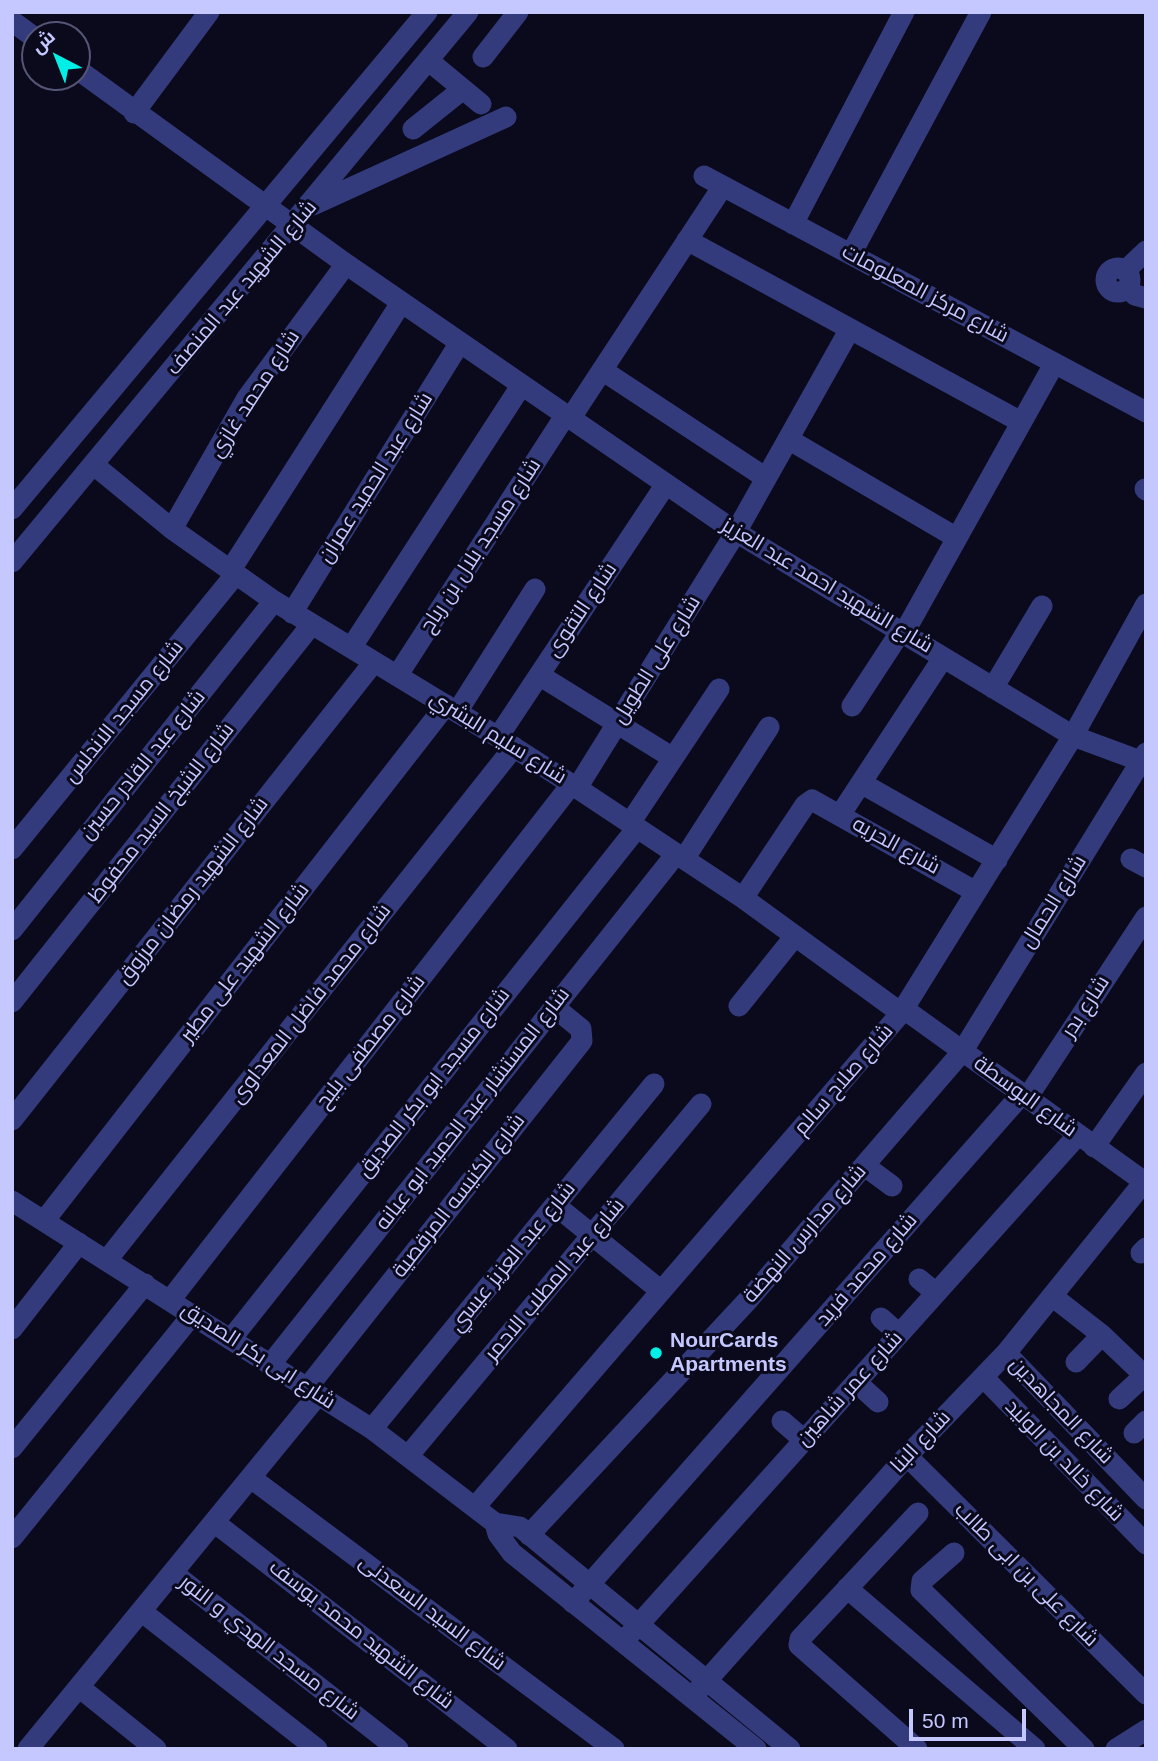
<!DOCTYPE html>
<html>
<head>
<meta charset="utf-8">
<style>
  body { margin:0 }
  #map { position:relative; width:1158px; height:1761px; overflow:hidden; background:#0b0a1c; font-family:Arial,Cairo,sans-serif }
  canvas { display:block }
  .frame { position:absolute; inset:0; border:14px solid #c5c7ff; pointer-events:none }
  .north { position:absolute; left:21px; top:21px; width:70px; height:70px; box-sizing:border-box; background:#0b0a1c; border:2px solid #555677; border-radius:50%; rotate:318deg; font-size:19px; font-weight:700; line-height:28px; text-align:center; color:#c5c7ff }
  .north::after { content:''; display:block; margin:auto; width:24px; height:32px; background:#00f0e7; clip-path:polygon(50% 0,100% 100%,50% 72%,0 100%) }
  .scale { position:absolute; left:909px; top:1709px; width:117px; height:32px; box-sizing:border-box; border:4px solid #c5c7ff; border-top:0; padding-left:9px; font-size:21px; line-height:24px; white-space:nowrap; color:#c5c7ff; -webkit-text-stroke:5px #0b0a1c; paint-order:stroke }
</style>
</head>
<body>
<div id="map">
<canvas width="1158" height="1761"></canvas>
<div class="frame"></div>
<div class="north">ش</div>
<div class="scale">50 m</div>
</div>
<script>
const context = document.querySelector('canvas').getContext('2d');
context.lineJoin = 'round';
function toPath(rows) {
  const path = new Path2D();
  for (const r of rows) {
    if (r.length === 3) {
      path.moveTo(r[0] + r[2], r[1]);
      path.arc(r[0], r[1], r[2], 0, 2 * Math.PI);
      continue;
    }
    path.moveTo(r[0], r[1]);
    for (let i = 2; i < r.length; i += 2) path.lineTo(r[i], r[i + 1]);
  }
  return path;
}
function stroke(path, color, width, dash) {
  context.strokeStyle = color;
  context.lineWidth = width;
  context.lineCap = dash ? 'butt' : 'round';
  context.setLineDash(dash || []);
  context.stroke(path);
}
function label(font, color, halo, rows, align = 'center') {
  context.font = font + ' Arial,Cairo,sans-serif';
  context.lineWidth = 6;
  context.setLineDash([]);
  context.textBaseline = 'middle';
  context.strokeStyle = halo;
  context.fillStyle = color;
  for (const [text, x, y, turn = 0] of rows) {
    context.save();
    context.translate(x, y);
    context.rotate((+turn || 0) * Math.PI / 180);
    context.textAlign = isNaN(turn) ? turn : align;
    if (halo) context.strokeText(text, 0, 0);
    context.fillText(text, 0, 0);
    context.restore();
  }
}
const minor = toPath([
  [12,21,35,38],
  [483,57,518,12],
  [429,61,481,104],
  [77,69,346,264,736,532,1073,736,1146,763],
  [134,113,209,12],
  [413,129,463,89],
  [704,176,1146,412],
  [313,205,506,117],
  [793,224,904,12],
  [687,240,1021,422],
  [851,254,981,12],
  [1118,280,12],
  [1125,271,1146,251],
  [1128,287,1135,295,1146,298],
  [602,370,766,478],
  [570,419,723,186],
  [788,439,957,538],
  [94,465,172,529,274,601,498,737,577,788,743,898,901,1013],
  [1145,489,1146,490],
  [12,509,427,12],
  [172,529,247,398,346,264],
  [12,562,468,12],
  [230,571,401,303],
  [292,613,459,344],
  [904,633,1054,364],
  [351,648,521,386],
  [539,675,673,758],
  [397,676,565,416],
  [993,688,1042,606],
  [852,706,901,631],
  [457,712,535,589],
  [498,737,666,484],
  [861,783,997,860],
  [577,788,736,532,850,329],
  [840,815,943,658],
  [630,823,719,689],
  [12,849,235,575],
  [684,859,769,727],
  [1131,859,1146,867],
  [743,898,805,805,812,800,976,892],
  [12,930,274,601],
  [12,1002,312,624],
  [739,1006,795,936],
  [904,1009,1146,1183],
  [1027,1098,1146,917],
  [12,1120,374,662],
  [1094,1147,1146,1073],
  [865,1166,892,1186],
  [12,1201,372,1429,495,1523,520,1527,790,1749],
  [555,1205,661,1291],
  [44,1221,446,705],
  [1141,1253,1146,1248],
  [107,1260,514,747],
  [919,1279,936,1293],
  [1052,1296,1102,1335,1146,1377],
  [171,1299,571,785],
  [881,1318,899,1334],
  [12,1329,79,1243],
  [231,1339,637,828],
  [1006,1353,1146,1499],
  [1076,1362,1102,1335],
  [270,1365,676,854],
  [983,1377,1146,1544],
  [856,1382,878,1402],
  [307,1388,582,1041,581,1029,554,1007],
  [1119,1399,1145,1375],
  [782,1421,804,1440],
  [372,1429,654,1084],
  [1134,1433,1146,1421],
  [12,1448,145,1284],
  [409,1455,701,1104],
  [907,1456,1146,1694],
  [251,1478,614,1749],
  [475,1507,901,1013,1073,736,1146,604],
  [214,1522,507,1749],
  [495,1523,498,1534,512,1553,756,1749],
  [529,1535,749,1299,962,1052,1146,753],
  [12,1538,193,1314],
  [954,1553,922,1581,921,1590,1084,1749],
  [173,1573,398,1749],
  [847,1588,1035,1749],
  [573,1603,1022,1094],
  [141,1611,317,1749],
  [623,1642,1078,1135],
  [79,1687,156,1749],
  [692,1697,907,1456,1006,1353,1144,1182],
  [28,1749,318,1395],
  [917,1749,799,1645,800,1639,918,1513],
  [1116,1749,1146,1730]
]);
const markers = [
  [656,1353,7,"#00f0e7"]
];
const streetNames = [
  ["شارع الشهيد عبد المنصف",242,288,-50],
  ["شارع مركز المعلومات",925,294,28],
  ["شارع محمد غازي",255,394,-57],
  ["شارع عبد الحميد عمران",376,478,-58],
  ["شارع مسجد بلال بن رباح",481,546,-57],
  ["شارع الشهيد احمد عبد العزيز",827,586,31],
  ["شارع التقوى",582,610,-56],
  ["شارع على الطويل",657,660,-58],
  ["شارع مسجد الاندلس",124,712,-51],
  ["شارع سليم البشري",498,738,32],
  ["شارع عبد القادر حسين",143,765,-51],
  ["شارع الشيخ السيد محفوظ",162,813,-52],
  ["شارع الحريه",896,846,29],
  ["شارع الشهيد رمضان مرزوق",193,891,-52],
  ["شارع الحمال",1054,902,-58],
  ["شارع الشهيد على مطير",245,963,-52],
  ["شارع محمد فاضل المعداوى",311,1004,-52],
  ["شارع بدر",1086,1007,-57],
  ["شارع مصطفى بليح",371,1042,-52],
  ["شارع صلاح سالم",844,1080,-49],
  ["شارع مسجد ابو بكر الصديق",434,1083,-52],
  ["شارع البوسطة",1025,1097,36],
  ["شارع المستشار عبد الحميد ابو عيانه",473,1109,-52],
  ["شارع الكنيسه المرقصية",459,1196,-52],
  ["شارع مدارس النهضة",805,1234,-49],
  ["شارع عبد العزيز عيسي",513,1257,-51],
  ["شارع محمد فريد",867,1270,-49],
  ["شارع عبد المطلب الاحمر",555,1280,-50],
  ["شارع ابى بكر الصديق",258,1356,33],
  ["شارع عمر شاهين",850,1389,-48],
  ["شارع المجاهدين",1061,1411,46],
  ["شارع البنا",921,1442,-47],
  ["شارع خالد بن الوليد",1064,1461,46],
  ["شارع على بن ابى طالب",1026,1575,45],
  ["شارع السيد السعدنى",432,1613,37],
  ["شارع الشهيد محمد يوسف",361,1635,38],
  ["شارع مسجد الهدي و النور",269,1648,38]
];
const poiNames = [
  ["NourCards",670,1341],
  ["Apartments",670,1365]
];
stroke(minor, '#333b7d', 21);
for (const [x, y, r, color] of markers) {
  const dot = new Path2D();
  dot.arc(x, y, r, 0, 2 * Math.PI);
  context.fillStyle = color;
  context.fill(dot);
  stroke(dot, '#0b0a1c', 2.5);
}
label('21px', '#c5c7ff', '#0b0a1c', streetNames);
label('bold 21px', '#c5c7ff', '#0b0a1c', poiNames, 'left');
</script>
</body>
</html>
